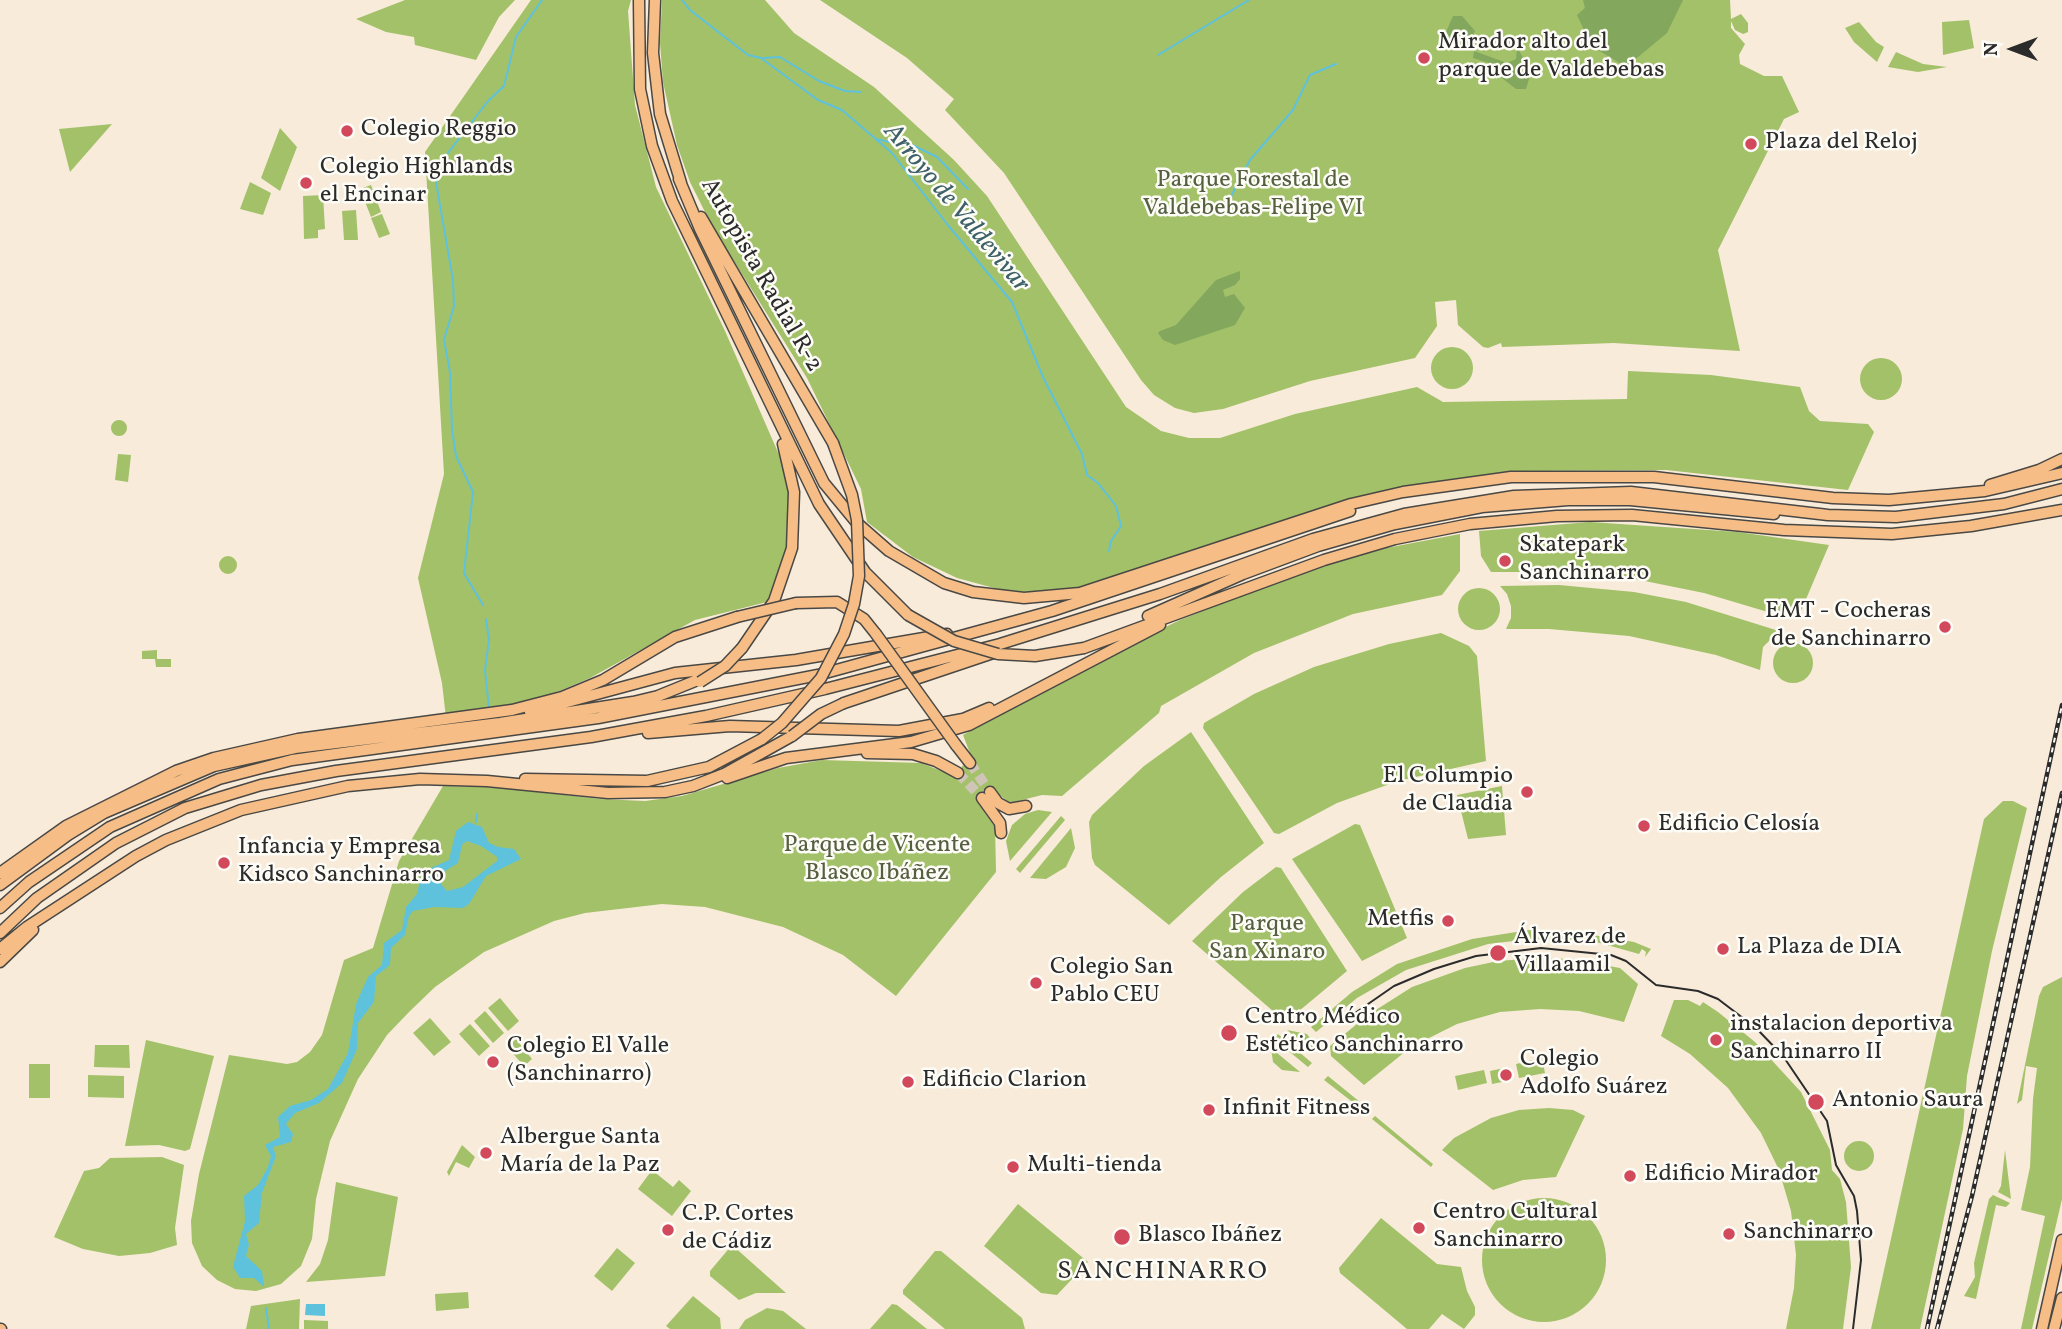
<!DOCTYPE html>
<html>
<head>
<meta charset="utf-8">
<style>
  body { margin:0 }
  #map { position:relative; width:2062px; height:1329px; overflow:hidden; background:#f8ebd9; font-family:Vollkorn,serif }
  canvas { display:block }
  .north { position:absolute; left:1978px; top:14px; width:70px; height:70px; -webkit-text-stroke:5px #fdfcf7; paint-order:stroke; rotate:270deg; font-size:19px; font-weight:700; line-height:28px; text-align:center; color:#2b2b2b }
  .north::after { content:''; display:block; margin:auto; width:24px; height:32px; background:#2b2b2b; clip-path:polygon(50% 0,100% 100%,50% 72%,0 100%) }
</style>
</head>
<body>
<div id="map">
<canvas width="2062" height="1329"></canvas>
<div class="north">N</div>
</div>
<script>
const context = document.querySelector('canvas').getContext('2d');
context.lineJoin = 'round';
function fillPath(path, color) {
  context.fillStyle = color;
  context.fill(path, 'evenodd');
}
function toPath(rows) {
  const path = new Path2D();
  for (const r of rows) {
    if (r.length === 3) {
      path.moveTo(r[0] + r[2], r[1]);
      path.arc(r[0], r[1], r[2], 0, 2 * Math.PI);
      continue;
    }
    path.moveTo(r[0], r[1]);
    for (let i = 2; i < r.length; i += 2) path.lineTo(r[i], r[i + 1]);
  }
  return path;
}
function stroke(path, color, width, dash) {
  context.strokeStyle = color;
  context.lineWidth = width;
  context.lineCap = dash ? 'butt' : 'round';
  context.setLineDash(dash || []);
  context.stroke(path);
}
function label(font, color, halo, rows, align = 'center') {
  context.font = font + ' Vollkorn,serif';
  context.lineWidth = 5;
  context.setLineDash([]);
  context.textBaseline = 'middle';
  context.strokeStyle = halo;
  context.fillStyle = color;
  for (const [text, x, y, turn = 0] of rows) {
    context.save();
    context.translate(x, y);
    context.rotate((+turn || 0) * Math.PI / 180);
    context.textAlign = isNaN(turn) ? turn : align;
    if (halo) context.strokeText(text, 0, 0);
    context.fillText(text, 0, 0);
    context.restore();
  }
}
const green = toPath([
  [405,0,515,0,499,17,476,60,415,45,414,37,386,32,356,19],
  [531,0,631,0,628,11,635,105,656,187,725,331,780,457,788,484,789,537,782,567,767,602,695,620,590,678,550,695,501,710,446,718,442,683,418,578,444,474,425,152],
  [662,0,765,0,794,33,874,87,954,160,987,196,1126,407,1161,431,1189,438,1220,438,1295,414,1417,387,1443,402,1627,399,1628,371,1711,375,1800,387,1809,411,1820,421,1868,424,1874,432,1848,490,1666,470,1518,471,1425,485,1345,502,1075,590,1020,595,957,578,913,557,867,522,861,489,807,378,712,226,690,182,677,145,663,82,660,43],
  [820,0,1730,0,1731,19,1741,14,1748,23,1748,32,1743,34,1735,30,1731,21,1731,28,1745,44,1739,55,1740,64,1764,76,1782,76,1799,112,1784,119,1718,250,1740,351,1614,343,1502,347,1501,343,1488,348,1483,347,1458,325,1456,300,1435,302,1437,326,1415,358,1310,381,1223,409,1194,413,1175,408,1154,395,1141,380,1004,173,945,110,954,99,907,58],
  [1969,20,1974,48,1943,55,1942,22],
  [1859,22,1876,42,1884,47,1877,62,1854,42,1845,28],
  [1896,52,1923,64,1947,67,1918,72,1888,67],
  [112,124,70,172,59,129],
  [280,128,297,147,280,191,261,178],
  [250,182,271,193,263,215,240,209],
  [371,185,381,212,371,217,360,189],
  [323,195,325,229,318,230,318,238,304,239,303,196],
  [356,210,358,240,344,240,342,211],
  [382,214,390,234,379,238,371,218],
  [1452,368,21],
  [1881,379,21],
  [119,428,8],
  [118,454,131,455,128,482,115,480],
  [1590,522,1738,532,1829,545,1801,611,1788,618,1704,593,1625,577,1564,572,1491,572,1481,556,1479,531],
  [1460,534,1460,571,1442,595,1353,614,1254,653,1161,706,1159,713,1062,796,1042,795,1010,803,991,789,979,798,978,803,995,827,996,872,896,996,843,955,783,927,705,907,662,904,585,913,554,921,484,952,435,987,410,1011,387,1035,358,1079,330,1141,316,1199,312,1239,301,1266,281,1284,256,1291,235,1289,217,1280,202,1266,192,1243,191,1221,199,1174,229,1055,287,1064,297,1062,310,1052,322,1035,344,960,373,948,399,861,443,786,493,787,600,799,645,801,682,796,778,768,822,760,921,763,952,775,962,772,962,766,973,761,963,735,1118,650,1180,620,1291,576,1340,561,1381,549],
  [228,565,9],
  [1559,585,1634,592,1686,602,1779,631,1763,647,1760,670,1716,655,1629,636,1549,629,1506,629,1511,618,1511,606,1507,594,1500,586],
  [1479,609,21],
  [1441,633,1469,646,1477,656,1486,761,1398,781,1337,803,1279,834,1274,833,1203,728,1204,723,1254,694,1314,667,1389,644],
  [1793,663,20],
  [157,650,157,659,171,659,171,667,156,667,155,659,142,659,142,651],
  [1191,732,1264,843,1221,877,1169,925,1095,865,1092,858,1089,822,1092,815,1144,766],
  [1502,786,1506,835,1468,839,1457,795],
  [2003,801,2013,801,2027,808,1992,951,1967,1076,1963,1129,1920,1329,1871,1329,1984,819],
  [1038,810,1052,812,1010,861,1006,841,1012,825,1025,814],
  [1061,816,1065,820,1020,873,1016,869],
  [1355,824,1360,825,1407,938,1362,961,1292,859],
  [1071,828,1075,848,1066,867,1046,879,1030,878],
  [1276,867,1281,868,1347,971,1293,1016,1281,1018,1192,941,1243,892],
  [1529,930,1575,932,1634,942,1651,949,1645,957,1646,952,1642,949,1639,954,1600,943,1575,940,1531,939,1488,944,1406,970,1357,998,1316,1032,1311,1027,1352,992,1397,964,1472,939],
  [1537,958,1570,959,1620,968,1638,984,1624,1022,1579,1011,1540,1009,1500,1012,1457,1024,1411,1047,1364,1085,1331,1056,1330,1046,1368,1015,1412,987,1465,968,1498,961],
  [2062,977,2062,1199,2032,1329,2021,1329,2045,1216,2021,1210,2030,1167,2033,1099,2037,1068,2026,1066,2022,1100,2017,1104,2039,996,2043,987],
  [500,998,519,1021,508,1031,488,1008],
  [1674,1000,1688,1000,1700,1006,1703,1002,1718,1012,1755,1042,1801,1092,1830,1150,1832,1170,1840,1179,1846,1202,1851,1267,1843,1329,1786,1329,1794,1288,1796,1255,1791,1211,1779,1170,1761,1133,1728,1088,1690,1054,1661,1036],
  [485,1011,504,1033,493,1043,474,1021],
  [430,1018,451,1042,434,1056,413,1033],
  [470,1024,490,1046,479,1056,459,1034],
  [1287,1030,1307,1034,1313,1042,1315,1053],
  [1278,1034,1312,1063,1308,1067,1274,1039],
  [516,1039,532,1059,524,1066,507,1047],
  [146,1040,214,1056,190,1149,185,1151,159,1145,125,1146],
  [95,1045,129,1045,130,1068,94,1067],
  [1271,1048,1300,1072,1282,1070,1273,1062],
  [1542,1058,1545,1073,1519,1078,1516,1064],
  [29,1064,50,1064,50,1098,29,1098],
  [1509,1067,1512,1080,1492,1084,1490,1071],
  [1484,1070,1487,1083,1458,1090,1455,1076],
  [88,1075,124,1076,124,1098,88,1097],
  [1328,1076,1371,1111,1368,1114,1324,1080],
  [1549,1108,1573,1110,1585,1116,1556,1177,1523,1180,1493,1190,1442,1150,1454,1138,1491,1118,1519,1110],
  [1375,1116,1433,1164,1431,1167,1372,1119],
  [1859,1156,15],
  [462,1145,475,1157,469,1168,456,1162,449,1176,447,1172],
  [2005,1150,2011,1199,1998,1192,2001,1186],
  [162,1157,184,1165,175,1228,177,1245,150,1253,119,1256,83,1249,54,1237,84,1171,99,1168,110,1158],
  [652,1170,673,1187,679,1180,691,1191,672,1216,638,1189],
  [336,1182,398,1197,385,1276,306,1282,320,1264,328,1240],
  [1993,1195,2010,1203,2006,1207,1996,1205,1976,1299,1964,1296,1975,1277,1974,1263,1989,1199],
  [1544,1260,62],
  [1018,1204,1088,1262,1057,1295,1041,1293,984,1246],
  [1381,1218,1437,1264,1461,1267,1467,1291,1475,1307,1475,1315,1464,1329,1442,1314,1429,1329,1407,1329,1340,1273,1339,1268],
  [732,1245,786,1293,756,1293,739,1300,710,1276,710,1271],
  [617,1248,635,1263,612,1291,594,1276],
  [935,1251,941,1251,1022,1318,1025,1329,945,1329,903,1294,903,1290],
  [468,1292,469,1308,436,1311,435,1294],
  [693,1296,720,1318,721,1329,670,1329,666,1326],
  [300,1299,299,1329,246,1329,251,1306],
  [892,1304,897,1305,927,1329,870,1329],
  [767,1308,783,1311,806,1329,739,1329,745,1320],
  [304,1320,328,1321,328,1329,304,1329]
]);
const forest = toPath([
  [1583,0,1683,0,1667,33,1626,67,1598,50,1584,30,1577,15,1585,8],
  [1453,16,1462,16,1475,31,1468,46,1459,49,1446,32],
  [1517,47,1531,72,1526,89,1516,89,1493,71,1489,63,1473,58,1474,51,1507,63,1516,59],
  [1240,271,1240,279,1235,285,1223,290,1225,297,1234,294,1245,308,1235,325,1175,345,1163,340,1158,333,1160,331,1176,325,1216,280]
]);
const water = toPath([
  [468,822,482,827,489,843,498,847,514,849,521,859,486,876,469,904,463,908,434,907,413,911,409,916,405,935,391,948,390,965,376,976,374,1002,358,1023,357,1049,342,1083,319,1103,295,1113,286,1124,293,1134,291,1142,273,1147,276,1156,262,1193,259,1223,246,1234,249,1245,246,1256,262,1271,264,1287,254,1278,240,1278,233,1267,245,1221,244,1196,258,1185,268,1167,271,1156,265,1145,280,1137,278,1117,290,1106,311,1100,328,1089,348,1053,356,1004,368,977,382,965,384,943,402,930,406,907,417,894,422,872,449,860,456,831],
  [467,841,481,846,497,857,497,861,463,887,447,891,441,884,440,879,445,871,458,863,462,845],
  [306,1304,325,1304,325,1316,305,1315]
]);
const stream = toPath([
  [682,0,690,10,748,55,761,58,818,100,842,110,892,153,947,224,1012,302,1043,377,1082,454,1087,475,1098,483,1116,506,1121,526,1111,541,1109,551],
  [1158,55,1249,0],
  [763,58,780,57,819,81,845,91,861,92],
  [876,139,894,143,902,140,937,157,968,189],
  [1228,202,1250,160,1293,110,1310,75,1336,64],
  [483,605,464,573,473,492,456,456,452,430,450,372,444,340,454,306,453,280,434,171,488,101,504,86,516,37,542,0],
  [486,619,489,640,485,670,489,708],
  [476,822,477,814],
  [266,1308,269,1329]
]);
const motorwayTunnel = toPath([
  [970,763,990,792],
  [958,773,982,798]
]);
const motorway = toPath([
  [639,0,640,89,652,146,672,201,819,504,865,572,908,615],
  [655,0,653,53,660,114,681,183],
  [679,179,700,229,824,483,857,523,889,551,944,583,973,592,1024,598,1080,593,1351,504,1403,492,1511,477,1654,477,1833,498,1889,500,1985,491,2062,473],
  [701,217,833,443],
  [1990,485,2039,470,2062,459],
  [796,603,837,602,864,619,876,634],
  [1148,616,1243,574,1318,546,1395,524,1482,507,1568,500,1630,500,1774,514],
  [742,648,774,601,792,548,794,492,783,444],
  [998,654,1035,656,1084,648,1324,560,1395,539,1470,524,1557,516,1632,515,1784,530,1892,534,1971,526,2062,510],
  [844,703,996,652],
  [530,712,675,673,796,660,947,634],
  [648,733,730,726,899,731,963,719,989,708],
  [956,745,970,763],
  [867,753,913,754,936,761,958,773],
  [727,778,786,758,911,742,969,725,1160,625],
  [525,779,647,781,709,767,762,739],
  [990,792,998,803,1009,809,1026,806],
  [982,798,1000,823,1001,833],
  [0,873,66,826,176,771,214,758,298,739,512,710,562,697,603,680,675,637,737,617],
  [0,885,68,835,104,813,214,766,295,748,500,723,633,702,658,696,700,679],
  [0,908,29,882,110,827,219,779,292,760,598,718,818,675,1052,611,1350,511],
  [0,933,37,898,116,843,185,808,261,785,336,771,591,737,706,716,825,689,1000,644,1160,594,1313,539,1404,514,1514,496,1631,492,1828,515,1896,517,2004,504,2062,489],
  [0,949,27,927,136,856,166,840,241,810,348,786,420,779,487,781,608,793,665,792,693,786,724,774,792,736],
  [0,962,33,930],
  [0,1329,1,1329],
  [2042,1329,2062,1240],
  [2054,1329,2062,1298]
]);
const tram = toPath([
  [1345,1020,1394,986,1434,969,1476,956,1541,948,1611,955,1626,961,1656,985,1698,991,1718,999,1756,1028,1783,1056,1827,1121,1836,1165,1854,1196,1857,1211,1861,1260,1853,1329]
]);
const rail = toPath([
  [1927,1329,2062,705],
  [1937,1329,1972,1196,2062,793]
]);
const motorwayBridge = toPath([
  [908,615,954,641,998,654],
  [737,617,796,603],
  [876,634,956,745],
  [700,682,725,666,742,648],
  [792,736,821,714,844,703],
  [762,739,782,723,821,678,844,634,854,604,859,576,857,520,852,495,833,443]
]);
const markers = [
  [1424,58,7,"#d1495b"],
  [347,131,7,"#d1495b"],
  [1751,144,7,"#d1495b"],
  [306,183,7,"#d1495b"],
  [1505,561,7,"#d1495b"],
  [1945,627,7,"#d1495b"],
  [1527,792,7,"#d1495b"],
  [1644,826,7,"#d1495b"],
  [224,863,7,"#d1495b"],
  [1448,921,7,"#d1495b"],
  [1723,949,7,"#d1495b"],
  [1498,953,9,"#d1495b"],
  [1036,983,7,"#d1495b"],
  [1229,1033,9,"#d1495b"],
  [1716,1040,7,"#d1495b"],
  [493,1062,7,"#d1495b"],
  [1506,1075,7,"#d1495b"],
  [908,1082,7,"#d1495b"],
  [1816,1102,9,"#d1495b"],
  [1209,1110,7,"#d1495b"],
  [486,1153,7,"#d1495b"],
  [1013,1167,7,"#d1495b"],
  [1630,1176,7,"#d1495b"],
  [1419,1228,7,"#d1495b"],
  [668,1230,7,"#d1495b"],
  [1729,1234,7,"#d1495b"],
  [1122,1237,9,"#d1495b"]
];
const poiNames = [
  ["Mirador alto del",1438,44],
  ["parque de Valdebebas",1438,72],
  ["Colegio Reggio",361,131],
  ["Plaza del Reloj",1765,144],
  ["Colegio Highlands",320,169],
  ["el Encinar",320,197],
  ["Skatepark",1519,547],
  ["Sanchinarro",1519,575],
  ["EMT - Cocheras",1931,613,"right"],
  ["de Sanchinarro",1931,641,"right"],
  ["El Columpio",1513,778,"right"],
  ["de Claudia",1513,806,"right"],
  ["Edificio Celosía",1658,826],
  ["Infancia y Empresa",238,849],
  ["Kidsco Sanchinarro",238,877],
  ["Metfis",1434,921,"right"],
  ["Álvarez de",1514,939],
  ["Villaamil",1514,967],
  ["La Plaza de DIA",1737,949],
  ["Colegio San",1050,969],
  ["Pablo CEU",1050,997],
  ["Centro Médico",1245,1019],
  ["Estético Sanchinarro",1245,1047],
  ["instalacion deportiva",1730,1026],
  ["Sanchinarro II",1730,1054],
  ["Colegio El Valle",507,1048],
  ["(Sanchinarro)",507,1076],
  ["Colegio",1520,1061],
  ["Adolfo Suárez",1520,1089],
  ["Edificio Clarion",922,1082],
  ["Antonio Saura",1832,1102],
  ["Infinit Fitness",1223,1110],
  ["Albergue Santa",500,1139],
  ["María de la Paz",500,1167],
  ["Multi-tienda",1027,1167],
  ["Edificio Mirador",1644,1176],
  ["Centro Cultural",1433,1214],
  ["Sanchinarro",1433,1242],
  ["C.P. Cortes",682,1216],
  ["de Cádiz",682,1244],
  ["Sanchinarro",1743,1234],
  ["Blasco Ibáñez",1138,1237]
];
const parkNames = [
  ["Parque Forestal de",1253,182],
  ["Valdebebas-Felipe VI",1253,210],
  ["Parque de Vicente",877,847],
  ["Blasco Ibáñez",877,875],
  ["Parque",1267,926],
  ["San Xinaro",1267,954]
];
const streetNames = [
  ["Autopista Radial R-2",760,276,60]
];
const waterNames = [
  ["Arroyo de Valdevivar",955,209,50]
];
const neighbourhoodNames = [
  ["SANCHINARRO",1163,1273]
];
fillPath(green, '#a3c169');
fillPath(forest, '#82a75d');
fillPath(water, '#5ec2dc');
stroke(stream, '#5ec2dc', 2);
stroke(motorwayTunnel, '#cfc5b6', 10, [10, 5]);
stroke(motorway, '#4a4845', 13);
stroke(motorway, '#f6be86', 10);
stroke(tram, '#2b2b2b', 2);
stroke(rail, '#2b2b2b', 4.5);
stroke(rail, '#fdfcf7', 2, [5]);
stroke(motorwayBridge, '#4a4845', 13, []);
stroke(motorwayBridge, '#f6be86', 10);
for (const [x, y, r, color] of markers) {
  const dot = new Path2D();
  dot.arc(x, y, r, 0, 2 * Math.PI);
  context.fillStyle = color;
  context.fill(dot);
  stroke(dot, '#fdfcf7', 2.5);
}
label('24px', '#2b2b2b', '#fdfcf7', poiNames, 'left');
label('24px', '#556041', '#fdfcf7', parkNames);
label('24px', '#2b2b2b', '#fdfcf7', streetNames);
label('italic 26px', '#3d6069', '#fdfcf7', waterNames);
context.letterSpacing = '2px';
label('26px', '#2b2b2b', '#fdfcf7', neighbourhoodNames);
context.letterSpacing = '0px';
</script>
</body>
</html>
